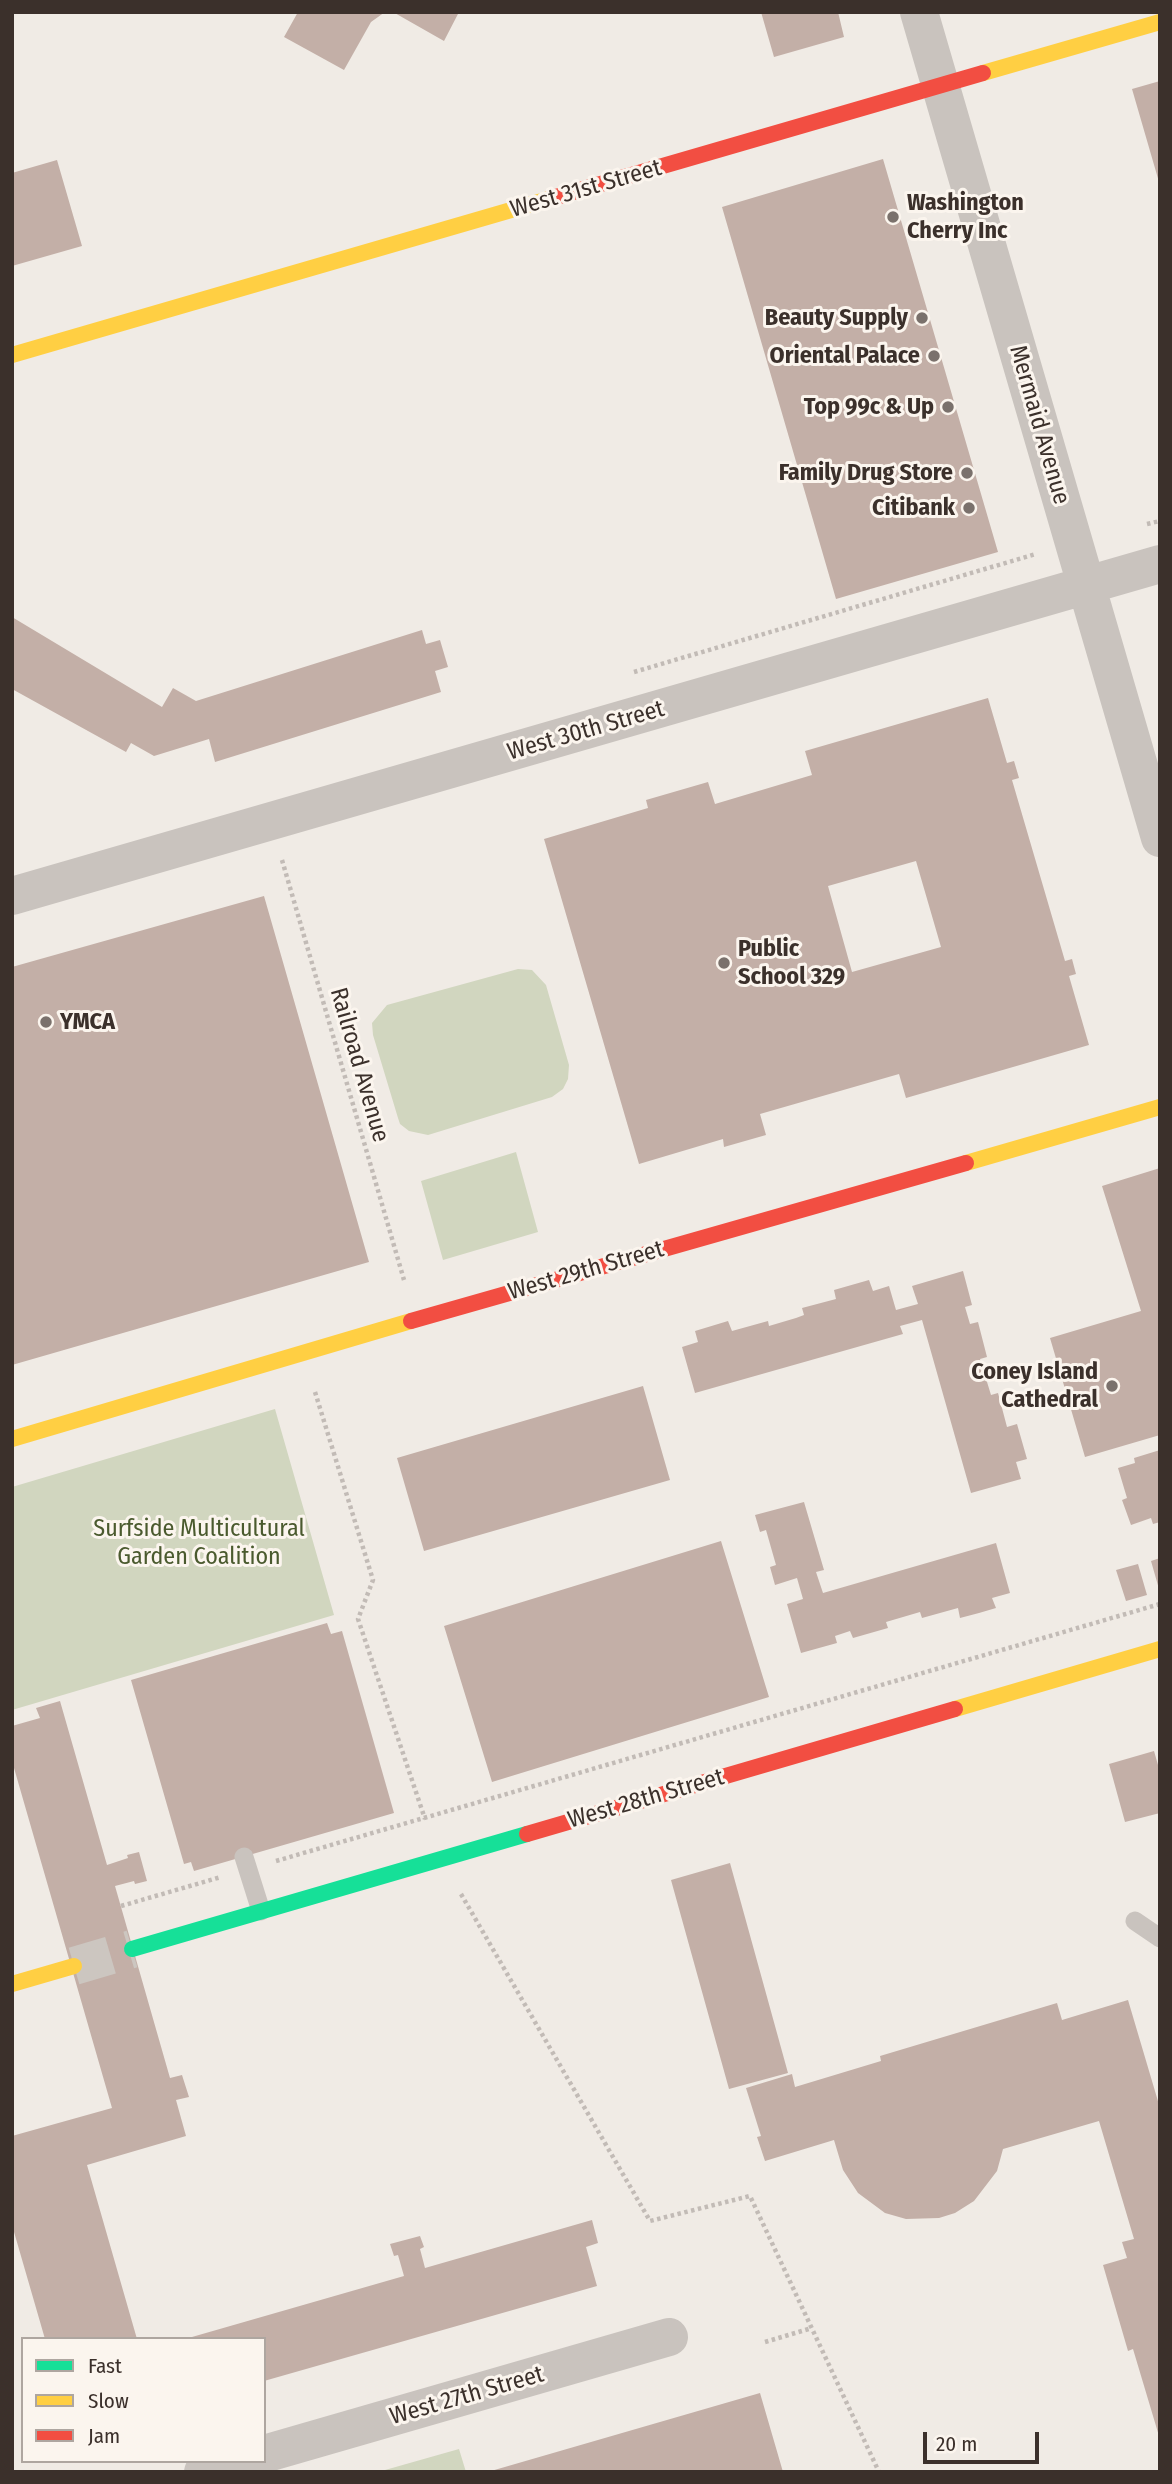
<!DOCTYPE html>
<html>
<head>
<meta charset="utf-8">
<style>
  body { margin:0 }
  #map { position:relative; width:1172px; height:2484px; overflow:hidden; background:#f0ebe5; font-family:"Fira Sans Condensed",sans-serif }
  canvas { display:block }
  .frame { position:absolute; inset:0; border:14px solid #3b302b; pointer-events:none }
  .legend { position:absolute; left:21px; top:2337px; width:245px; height:126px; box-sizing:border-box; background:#fbf5ee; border:2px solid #aea6a0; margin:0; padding:9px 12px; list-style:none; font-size:21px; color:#3b302b }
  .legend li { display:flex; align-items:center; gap:14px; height:35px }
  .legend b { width:35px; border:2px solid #aea6a0 }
  .scale { position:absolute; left:923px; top:2432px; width:116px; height:32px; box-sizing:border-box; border:4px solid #3b302b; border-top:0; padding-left:9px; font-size:21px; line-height:24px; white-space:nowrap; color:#3b302b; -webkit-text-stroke:5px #fbf5ee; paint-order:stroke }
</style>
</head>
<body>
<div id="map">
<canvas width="1172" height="2484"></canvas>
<div class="frame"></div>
<ul class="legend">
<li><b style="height:9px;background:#16e098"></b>Fast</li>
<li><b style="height:9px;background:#ffcf43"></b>Slow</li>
<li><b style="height:9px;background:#f24e42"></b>Jam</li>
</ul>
<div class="scale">20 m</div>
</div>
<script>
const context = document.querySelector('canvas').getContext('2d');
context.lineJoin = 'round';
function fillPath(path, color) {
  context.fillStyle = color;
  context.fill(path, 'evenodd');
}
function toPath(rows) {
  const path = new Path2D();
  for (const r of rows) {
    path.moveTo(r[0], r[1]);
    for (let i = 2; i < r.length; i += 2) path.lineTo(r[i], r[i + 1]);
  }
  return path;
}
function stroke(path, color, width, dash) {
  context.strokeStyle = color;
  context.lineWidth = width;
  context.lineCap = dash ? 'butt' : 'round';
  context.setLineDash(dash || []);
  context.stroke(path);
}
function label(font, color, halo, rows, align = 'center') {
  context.font = font + ' "Fira Sans Condensed",sans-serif';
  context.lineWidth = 6;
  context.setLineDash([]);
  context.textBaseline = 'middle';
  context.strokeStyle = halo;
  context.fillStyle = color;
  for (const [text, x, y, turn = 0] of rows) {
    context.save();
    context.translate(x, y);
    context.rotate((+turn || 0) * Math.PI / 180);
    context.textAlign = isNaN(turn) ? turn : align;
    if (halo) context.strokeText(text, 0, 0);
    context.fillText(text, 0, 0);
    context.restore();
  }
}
const green = toPath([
  [518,969,532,970,546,985,569,1065,568,1079,563,1089,552,1097,428,1135,409,1131,400,1124,398,1118,373,1035,372,1023,387,1005],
  [516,1152,538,1232,443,1260,421,1181],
  [275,1409,334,1615,12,1710,12,1487],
  [459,2449,466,2472,378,2472]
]);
const building = toPath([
  [298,12,385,12,371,22,344,70,284,37],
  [393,12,459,12,444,41],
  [761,12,838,12,844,37,774,57],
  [1160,81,1160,182,1159,182,1132,89],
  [883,159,998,552,836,599,722,207],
  [57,160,82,246,12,266,12,173],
  [12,617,162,707,173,688,196,701,422,630,426,644,440,640,448,667,435,671,441,692,215,762,209,739,154,756,131,743,126,752,12,689],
  [988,698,1007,763,1014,761,1019,778,1012,780,1065,961,1072,959,1076,974,1069,976,1089,1045,906,1098,899,1074,760,1114,766,1135,724,1147,723,1139,639,1164,544,839,648,808,646,800,708,782,715,804,812,775,805,751],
  [916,861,941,947,852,972,828,886],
  [264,896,369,1262,12,1365,12,967],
  [1160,1168,1160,1435,1085,1457,1050,1338,1141,1311,1102,1186],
  [963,1271,972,1305,965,1307,970,1324,978,1322,987,1357,980,1359,991,1395,998,1393,1007,1427,1017,1424,1027,1459,1016,1462,1021,1479,971,1493,922,1320,900,1326,903,1334,695,1393,682,1347,698,1342,695,1331,728,1321,732,1331,768,1321,769,1326,796,1318,804,1315,802,1308,836,1299,834,1290,869,1280,873,1291,889,1286,896,1310,918,1304,912,1286],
  [643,1386,670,1480,424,1551,397,1458],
  [1160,1450,1160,1522,1153,1524,1151,1518,1131,1525,1122,1500,1127,1498,1118,1468,1135,1463,1134,1458],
  [804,1502,824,1570,816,1572,823,1593,996,1543,1010,1593,992,1598,996,1608,979,1613,960,1618,958,1608,922,1618,920,1612,886,1622,888,1628,853,1638,850,1631,835,1636,837,1643,801,1653,787,1604,803,1599,797,1578,775,1585,770,1567,776,1565,766,1530,760,1532,755,1515],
  [721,1541,769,1697,492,1782,444,1626],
  [1160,1558,1160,1588,1159,1589,1151,1561],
  [1138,1564,1147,1595,1126,1601,1116,1570],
  [327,1623,331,1634,342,1631,394,1813,194,1871,191,1862,184,1864,131,1680],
  [60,1701,107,1865,128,1858,127,1855,139,1852,147,1881,135,1884,134,1881,115,1886,170,2078,182,2075,189,2097,176,2100,186,2136,87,2165,137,2339,45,2339,12,2225,12,2136,112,2108,12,1761,12,1726,40,1718,36,1708],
  [1154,1751,1160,1772,1160,1813,1125,1822,1109,1764],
  [730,1863,788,2073,729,2089,671,1880],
  [1128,2000,1160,2108,1159,2436,1133,2349,1128,2351,1103,2265,1127,2258,1122,2242,1134,2239,1099,2121,1003,2149,997,2171,974,2201,955,2213,939,2218,906,2219,885,2213,858,2193,843,2170,834,2140,765,2161,757,2137,761,2136,746,2088,792,2074,795,2087,881,2061,880,2056,1057,2003,1062,2020],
  [592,2220,598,2243,586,2247,597,2286,264,2381,264,2339,185,2339,404,2276,398,2255,394,2256,390,2244,420,2236,424,2247,420,2249,425,2268],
  [760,2393,783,2472,491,2472,491,2471]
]);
const secondaryTunnel = toPath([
  [74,1966,132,1949]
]);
const path = toPath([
  [1147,524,1160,521],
  [634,672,1036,554],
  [282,860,404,1280],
  [315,1392,373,1580,358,1619,425,1819],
  [276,1861,1160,1604],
  [461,1894,650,2221,750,2196,879,2472],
  [121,1906,221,1877],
  [765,2342,812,2328]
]);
const lane = toPath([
  [244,1857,261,1911],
  [1135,1921,1160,1938]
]);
const street = toPath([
  [919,12,1160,838],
  [12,896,1160,564],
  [264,2454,669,2337],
  [203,2472,240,2461]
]);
const fast = toPath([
  [132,1949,527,1834]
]);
const slow = toPath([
  [983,73,1160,22],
  [12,355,549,199],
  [966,1163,1160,1107],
  [12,1439,411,1321],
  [955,1709,1160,1649],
  [12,1984,74,1966]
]);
const jam = toPath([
  [549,199,983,73],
  [411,1321,966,1163],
  [527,1834,955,1709]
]);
const markers = [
  [893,217,7,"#7a716c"],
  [922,318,7,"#7a716c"],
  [934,356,7,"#7a716c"],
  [948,407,7,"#7a716c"],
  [967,473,7,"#7a716c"],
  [969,508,7,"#7a716c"],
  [724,963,7,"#7a716c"],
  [46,1022,7,"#7a716c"],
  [1112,1386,7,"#7a716c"]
];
const streetNames = [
  ["West 31st Street",586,189,-16],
  ["Mermaid Avenue",1039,425,74],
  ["West 30th Street",586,731,-16],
  ["Railroad Avenue",359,1065,74],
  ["West 29th Street",586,1271,-16],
  ["West 28th Street",646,1799,-16],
  ["West 27th Street",467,2396,-16]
];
const poiNames = [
  ["Washington",907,203,"left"],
  ["Cherry Inc",907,231,"left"],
  ["Beauty Supply",908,318],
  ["Oriental Palace",920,356],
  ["Top 99c & Up",934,407],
  ["Family Drug Store",953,473],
  ["Citibank",955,508],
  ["Public",738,949,"left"],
  ["School 329",738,977,"left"],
  ["YMCA",60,1022,"left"],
  ["Coney Island",1098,1372],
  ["Cathedral",1098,1400]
];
const parkNames = [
  ["Surfside Multicultural",199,1529],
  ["Garden Coalition",199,1557]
];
fillPath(green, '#d1d6bf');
fillPath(building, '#c3afa7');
stroke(secondaryTunnel, '#ccc6c0', 38, [38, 19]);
stroke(path, '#c2bbb6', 4.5, [3.5, 3.5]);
stroke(lane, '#c9c3be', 19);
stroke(street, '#c9c3be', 38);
stroke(fast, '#16e098', 16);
stroke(slow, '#ffcf43', 16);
stroke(jam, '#f24e42', 16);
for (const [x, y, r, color] of markers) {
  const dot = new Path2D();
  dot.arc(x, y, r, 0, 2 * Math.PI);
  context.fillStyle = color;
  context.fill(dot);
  stroke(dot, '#fbf5ee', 2.5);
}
label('24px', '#3b302b', '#fbf5ee', streetNames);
label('bold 24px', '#3b302b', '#fbf5ee', poiNames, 'right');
label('24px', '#4a5a2e', '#fbf5ee', parkNames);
</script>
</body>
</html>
